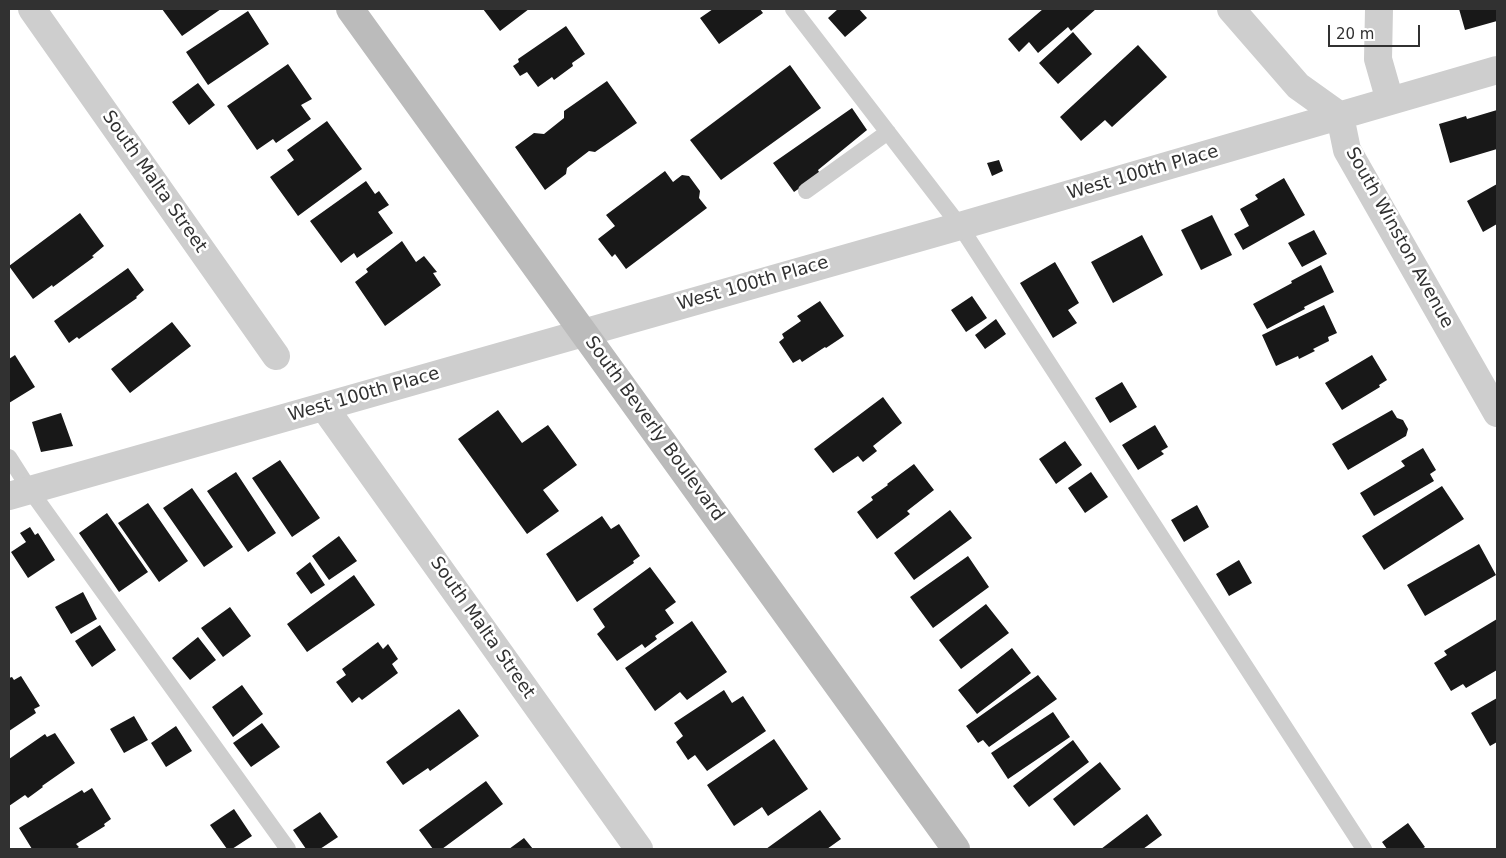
<!DOCTYPE html>
<html>
<head>
<meta charset="utf-8">
<style>
  body { margin:0 }
  #map { position:relative; width:1506px; height:858px; overflow:hidden; background:#fff; font-family:"DejaVu Sans",sans-serif }
  canvas { display:block }
  .frame { position:absolute; inset:0; border:10px solid #313131; pointer-events:none }
  .scale { position:absolute; left:1328px; top:25px; width:92px; height:22px; box-sizing:border-box; border:2px solid #313131; border-top:0; padding-left:6px; font-size:15px; line-height:18px; white-space:nowrap; color:#313131; -webkit-text-stroke:4px #fff; paint-order:stroke }
</style>
</head>
<body>
<div id="map">
<canvas width="1506" height="858"></canvas>
<div class="frame"></div>
<div class="scale">20 m</div>
</div>
<script>
const context = document.querySelector('canvas').getContext('2d');
context.lineJoin = 'round';
function fillPath(path, color) {
  context.fillStyle = color;
  context.fill(path, 'evenodd');
}
function toPath(rows) {
  const path = new Path2D();
  for (const r of rows) {
    path.moveTo(r[0], r[1]);
    for (let i = 2; i < r.length; i += 2) path.lineTo(r[i], r[i + 1]);
  }
  return path;
}
function stroke(path, color, width, dash) {
  context.strokeStyle = color;
  context.lineWidth = width;
  context.lineCap = dash ? 'butt' : 'round';
  context.setLineDash(dash || []);
  context.stroke(path);
}
function label(font, color, halo, rows, align = 'center') {
  context.font = font + ' "DejaVu Sans",sans-serif';
  context.lineWidth = 5;
  context.setLineDash([]);
  context.textBaseline = 'middle';
  context.strokeStyle = halo;
  context.fillStyle = color;
  for (const [text, x, y, turn = 0] of rows) {
    context.save();
    context.translate(x, y);
    context.rotate((+turn || 0) * Math.PI / 180);
    context.textAlign = isNaN(turn) ? turn : align;
    if (halo) context.strokeText(text, 0, 0);
    context.fillText(text, 0, 0);
    context.restore();
  }
}
const building = toPath([
  [162,9,221,9,182,36],
  [483,9,529,9,500,31],
  [713,9,760,9,763,13,719,44,700,18],
  [838,9,859,9,867,18,845,37,828,18],
  [1043,9,1096,9,1071,31,1068,27,1038,53,1029,42,1019,52,1008,39],
  [1459,9,1497,9,1497,21,1465,30],
  [248,11,269,44,208,85,186,52],
  [566,26,585,54,572,63,573,66,554,80,552,77,538,87,527,72,520,76,513,66,519,62,518,59],
  [1073,32,1092,54,1058,84,1039,63],
  [1138,45,1167,77,1112,127,1105,120,1081,141,1060,117],
  [288,64,312,99,301,105,311,119,276,143,273,139,257,150,227,106],
  [790,65,821,108,721,180,690,140],
  [607,81,637,123,595,152,589,151,567,168,566,174,545,190,515,147,534,133,544,134,564,118,564,111],
  [198,83,215,105,189,125,172,102],
  [852,108,867,130,818,170,820,174,794,192,773,163],
  [1497,110,1497,149,1450,163,1439,124,1466,116,1467,119],
  [327,121,362,169,298,216,270,177,294,160,287,150],
  [999,160,1003,171,992,176,987,163],
  [665,171,673,182,682,175,689,176,700,191,699,198,707,208,626,269,615,254,612,257,598,239,615,226,606,215],
  [1284,178,1305,215,1243,250,1234,234,1249,226,1240,209,1258,199,1255,195],
  [366,181,375,194,379,191,389,205,378,212,393,233,357,258,354,253,341,263,310,221],
  [1497,184,1497,224,1483,232,1467,201],
  [80,213,104,246,92,256,94,257,53,287,52,285,33,299,9,266],
  [1212,215,1232,255,1201,270,1181,230],
  [1314,230,1327,254,1302,267,1288,243],
  [1142,235,1163,275,1113,303,1091,262],
  [402,241,416,262,424,256,437,272,433,273,441,285,385,326,355,282,368,272,366,269],
  [1055,262,1079,303,1068,310,1077,323,1053,338,1020,283],
  [1321,265,1334,292,1304,307,1305,309,1267,329,1253,304,1292,283,1291,281],
  [128,268,144,290,136,297,137,298,79,339,77,337,69,343,54,321],
  [972,296,987,318,966,332,951,310],
  [820,301,844,336,826,348,825,347,802,362,800,359,793,363,779,342,784,338,782,334,801,321,797,316],
  [1324,305,1337,333,1328,337,1329,341,1313,349,1315,351,1299,359,1298,356,1276,366,1262,335],
  [996,319,1006,334,985,349,975,335],
  [172,322,191,346,130,393,111,369],
  [15,355,35,387,9,403,9,359],
  [1372,355,1387,380,1379,385,1380,387,1342,410,1325,383],
  [1122,382,1137,407,1110,423,1095,398],
  [883,397,902,423,873,446,877,451,863,462,858,456,833,473,814,449],
  [498,410,522,443,548,425,577,465,543,490,559,511,527,534,458,439],
  [1392,410,1397,418,1403,420,1408,429,1406,436,1348,470,1332,444],
  [61,413,73,446,41,452,32,422],
  [1155,425,1168,447,1161,451,1164,454,1138,470,1122,445],
  [1065,441,1082,465,1056,484,1039,459],
  [1423,448,1436,470,1430,474,1434,481,1374,516,1360,493,1405,466,1401,461],
  [280,460,320,518,292,537,252,478],
  [914,464,934,490,907,511,910,514,877,539,857,512,873,500,871,497,888,485,887,484],
  [236,472,276,533,248,552,207,491],
  [1091,472,1108,497,1085,513,1068,488],
  [1442,486,1464,519,1384,570,1362,536],
  [192,488,233,547,204,567,163,508],
  [148,503,188,561,159,582,118,523],
  [1197,505,1209,527,1184,542,1171,520],
  [950,510,972,538,914,580,894,553],
  [107,513,148,572,119,592,79,533],
  [602,516,611,529,619,524,640,556,633,561,634,563,577,602,546,554],
  [30,527,35,535,38,533,55,560,28,578,11,552,26,542,20,533],
  [339,536,357,561,329,580,312,556],
  [1479,544,1496,575,1425,616,1407,585],
  [968,556,989,587,933,628,910,597],
  [1239,560,1252,583,1229,596,1216,574],
  [310,562,325,585,311,594,296,573],
  [650,567,676,602,665,610,674,623,655,636,657,639,645,648,642,644,617,661,597,634,605,627,593,609],
  [354,575,375,605,307,652,287,624],
  [83,592,97,619,71,634,55,607],
  [986,604,1009,633,961,669,939,640],
  [230,607,251,636,223,657,201,628],
  [1497,619,1497,670,1466,688,1463,684,1451,691,1434,663,1447,655,1444,651],
  [692,621,727,672,687,700,680,692,655,711,625,668],
  [100,625,116,650,92,667,75,641],
  [198,637,216,660,190,680,172,658],
  [378,642,383,649,388,644,398,659,392,664,398,673,362,700,359,697,352,703,336,682,346,675,342,669],
  [1012,648,1031,673,977,714,958,690],
  [1038,675,1057,699,989,747,983,740,978,743,966,726],
  [21,676,40,706,34,709,36,713,9,731,9,678,12,677,14,680],
  [242,685,263,714,233,737,212,707],
  [724,690,732,703,743,696,766,731,707,771,695,755,688,760,676,742,683,736,674,723],
  [1497,698,1497,742,1490,746,1471,713],
  [459,709,479,736,430,771,428,768,403,785,386,762],
  [1053,712,1070,737,1008,779,991,753],
  [134,716,148,740,124,753,110,729],
  [262,723,280,747,251,767,233,743],
  [176,726,192,751,166,767,151,743],
  [55,733,75,763,42,786,43,787,28,798,25,795,9,806,9,759,45,734,47,737],
  [774,739,808,789,768,816,762,807,734,826,707,785],
  [1073,740,1089,762,1029,807,1013,786],
  [1100,762,1121,789,1074,826,1053,799],
  [486,781,503,804,442,849,433,849,419,830],
  [92,788,111,819,104,824,105,826,76,844,79,847,76,849,32,849,19,828,82,790,84,793],
  [234,809,252,836,232,849,227,849,210,825],
  [820,810,841,839,827,849,766,849],
  [320,812,338,837,320,849,306,849,293,830],
  [1147,814,1162,835,1143,849,1101,849],
  [1408,823,1425,847,1422,849,1387,849,1382,842],
  [524,838,533,849,509,849]
]);
const service = toPath([
  [793,9,960,226,1364,849],
  [806,191,888,132],
  [9,457,30,490,288,849]
]);
const minor = toPath([
  [32,9,276,356],
  [1231,9,1298,86,1340,116,1347,150,1497,413],
  [1379,9,1378,59,1390,101],
  [324,407,639,849],
  [9,496,960,226,1497,70]
]);
const secondary = toPath([
  [350,9,956,849]
]);
const streetNames = [
  ["West 100th Place",1143,173,-16],
  ["South Malta Street",154,182,55],
  ["South Winston Avenue",1399,238,61],
  ["West 100th Place",753,284,-16],
  ["West 100th Place",364,395,-16],
  ["South Beverly Boulevard",654,429,54],
  ["South Malta Street",482,628,55]
];
fillPath(building, '#181818');
stroke(service, '#cecece', 16);
stroke(minor, '#cecece', 28);
stroke(secondary, '#bbb', 28);
label('18px', '#313131', '#fff', streetNames);
</script>
</body>
</html>
